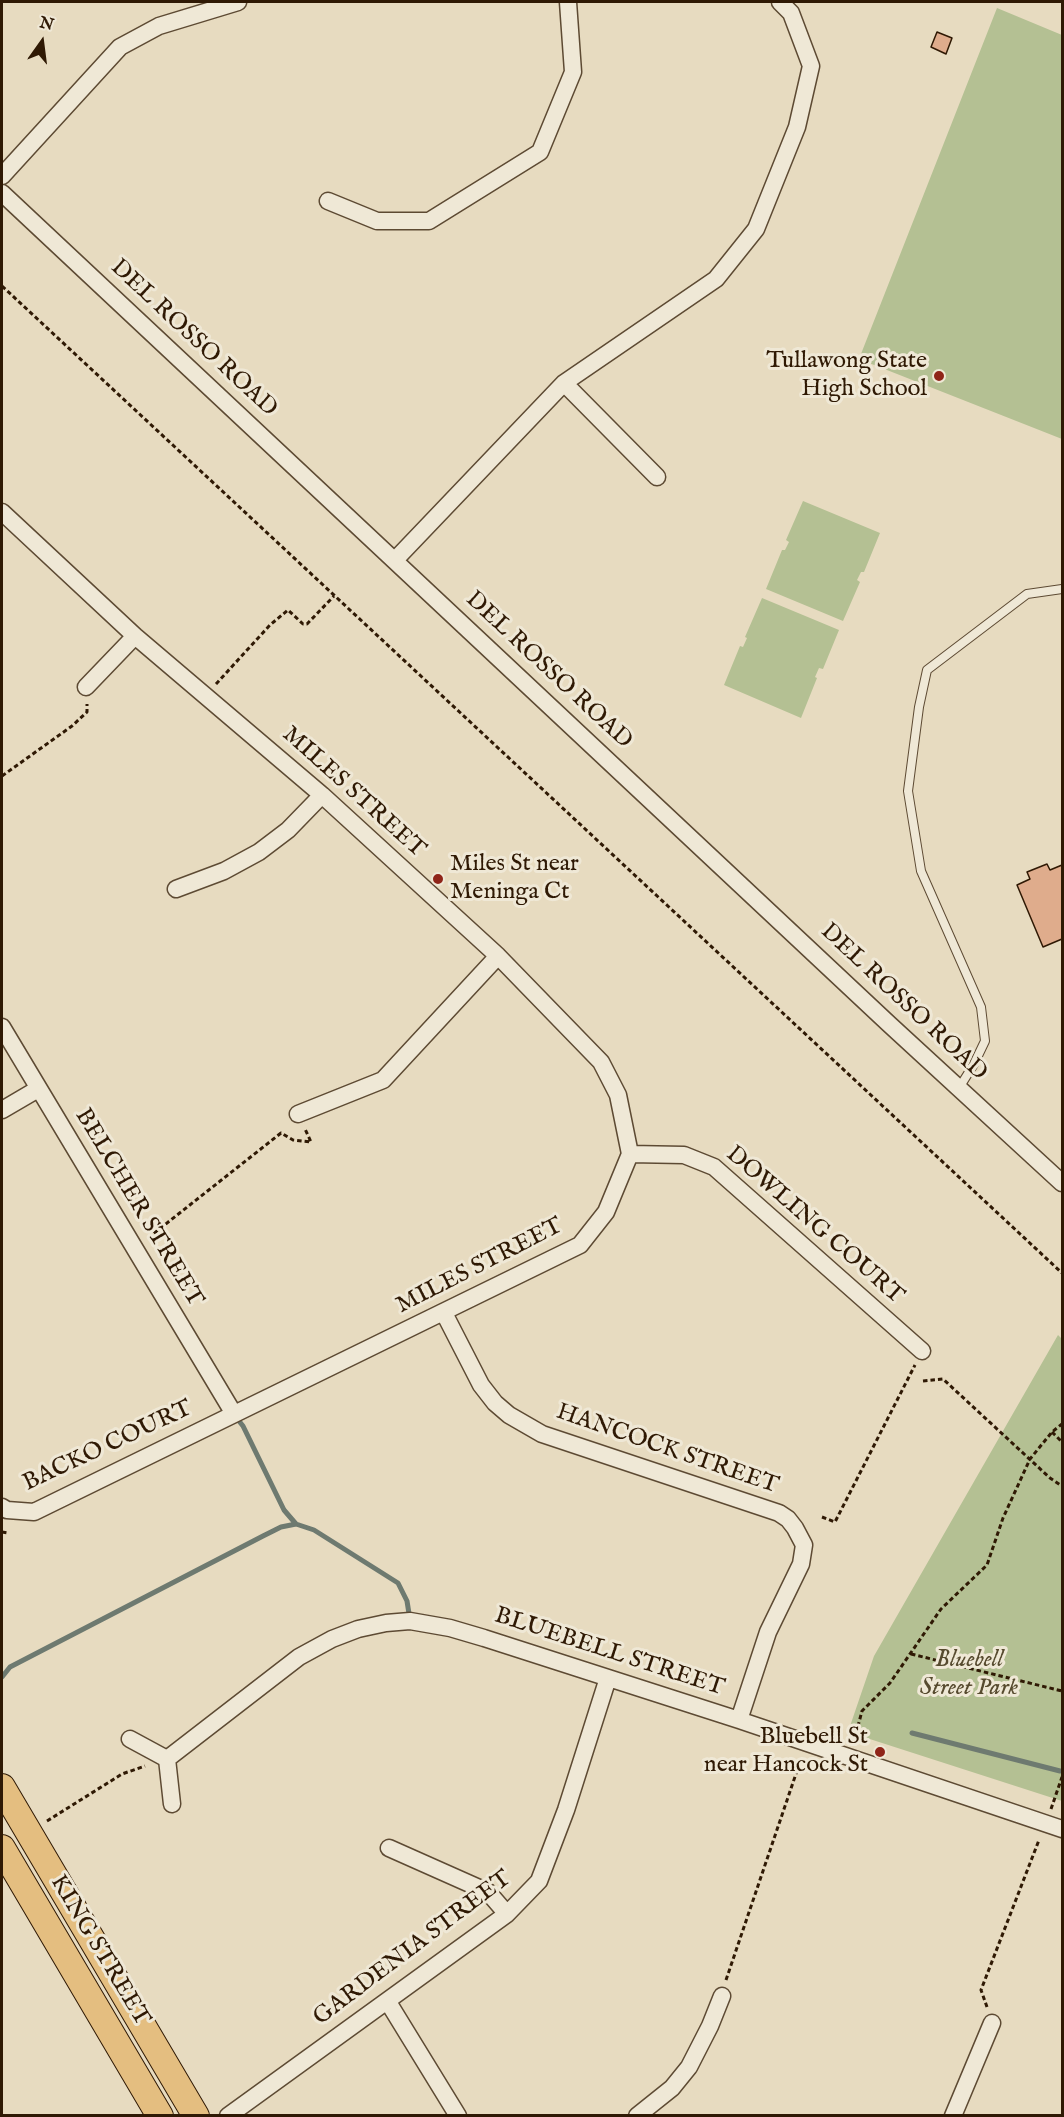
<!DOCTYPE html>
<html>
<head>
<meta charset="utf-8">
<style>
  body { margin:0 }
  #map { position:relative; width:1064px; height:2117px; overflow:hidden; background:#e7dbc0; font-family:"IM FELL English",serif }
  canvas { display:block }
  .frame { position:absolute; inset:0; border:3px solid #2f1904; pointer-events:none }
  .north { position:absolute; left:12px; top:12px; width:60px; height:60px; -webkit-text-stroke:4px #efe8d6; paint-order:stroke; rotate:14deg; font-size:16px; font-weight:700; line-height:24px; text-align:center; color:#2f1904 }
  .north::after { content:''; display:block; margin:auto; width:21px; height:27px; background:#2f1904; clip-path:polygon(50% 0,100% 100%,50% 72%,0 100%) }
</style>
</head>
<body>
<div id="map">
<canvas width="1064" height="2117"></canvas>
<div class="frame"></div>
<div class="north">N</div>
</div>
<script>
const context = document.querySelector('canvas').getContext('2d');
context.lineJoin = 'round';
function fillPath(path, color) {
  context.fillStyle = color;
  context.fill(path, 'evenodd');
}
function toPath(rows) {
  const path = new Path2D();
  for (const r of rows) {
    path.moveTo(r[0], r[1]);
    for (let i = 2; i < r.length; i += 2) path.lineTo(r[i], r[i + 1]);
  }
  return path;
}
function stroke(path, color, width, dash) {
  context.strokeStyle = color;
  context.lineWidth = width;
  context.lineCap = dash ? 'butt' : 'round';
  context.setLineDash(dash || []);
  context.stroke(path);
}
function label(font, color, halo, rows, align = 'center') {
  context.font = font + ' "IM FELL English",serif';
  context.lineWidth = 6;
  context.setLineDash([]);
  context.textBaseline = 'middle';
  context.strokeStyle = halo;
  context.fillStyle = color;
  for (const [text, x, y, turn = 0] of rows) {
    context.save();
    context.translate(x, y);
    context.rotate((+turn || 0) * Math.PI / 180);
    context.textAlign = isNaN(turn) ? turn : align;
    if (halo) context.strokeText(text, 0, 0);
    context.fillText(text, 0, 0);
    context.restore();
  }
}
const green = toPath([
  [997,8,1062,35,1062,439,859,359],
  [803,501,880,533,864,572,861,572,857,580,860,582,843,621,766,589,782,550,785,550,789,542,786,540],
  [762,598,839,630,823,669,819,668,815,677,817,678,801,718,724,685,740,646,743,647,747,638,745,637],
  [1058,1335,1062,1339,1062,1801,848,1732,874,1656]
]);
const stream = toPath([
  [235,1416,243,1426,284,1510,296,1524],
  [2,1677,10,1667,263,1536,281,1527,296,1524,314,1530,398,1583,407,1601,410,1620],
  [912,1733,1060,1771]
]);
const building = toPath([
  [937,32,952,38,946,54,931,47,937,32],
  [1047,864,1050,870,1062,865,1062,939,1043,947,1017,885,1030,879,1027,872,1047,864]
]);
const path = toPath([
  [2,286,1062,1273],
  [216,684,270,625,288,610,303,624,307,624,334,596],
  [2,776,72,726,87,712,87,704],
  [148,1238,281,1133,293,1140,311,1142,305,1129],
  [923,1381,943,1379,1050,1478,1062,1486],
  [1052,1432,1062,1442],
  [822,1517,835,1522,915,1365],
  [2,1532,8,1533],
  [911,1654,1062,1691],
  [854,1741,862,1711,890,1683,941,1609,987,1565,1003,1518,1030,1459,1052,1432,1062,1424],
  [1051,1809,1062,1777],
  [47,1821,122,1774,145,1766],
  [726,1980,801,1759],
  [987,2007,981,1990,1039,1840]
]);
const lane = toPath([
  [959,1088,974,1064,985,1041,981,1007,921,871,908,791,919,707,927,670,1027,594,1062,589]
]);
const street = toPath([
  [2,176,120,47,159,26,238,2],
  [2,193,889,1024,1062,1183],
  [328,201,377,221,429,221,540,152,573,72,568,2],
  [564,383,657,477],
  [2,512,135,636,322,795,498,956,601,1062,618,1095,630,1154,606,1212,580,1245,34,1512,7,1510,2,1507],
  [395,560,564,383,716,279,756,229,797,127,811,66,791,13,780,2],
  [86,687,135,636],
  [176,889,224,871,259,852,288,830,322,795],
  [2,1027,234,1414],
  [2,1110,38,1089],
  [298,1114,383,1080,498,956],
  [630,1154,684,1155,714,1167,922,1351],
  [444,1313,481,1385,495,1403,509,1415,542,1434,779,1513,788,1519,795,1528,804,1545,801,1564,768,1632,739,1720],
  [130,1739,167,1759,172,1804],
  [167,1759,299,1657,332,1639,358,1629,386,1623,410,1621,450,1628,484,1638,739,1720,1062,1829],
  [389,1848,488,1892,507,1914],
  [388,2002,458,2116],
  [228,2116,507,1914,539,1881,566,1810,608,1678],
  [637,2116,672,2088,689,2067,710,2026,722,1996],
  [953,2116,992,2023]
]);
const primary = toPath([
  [2,1787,196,2116],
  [2,1848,160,2116]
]);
const markers = [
  [939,376,6,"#8f2418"],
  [438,879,6,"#8f2418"],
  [880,1752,6,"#8f2418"]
];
const streetNames = [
  ["DEL ROSSO ROAD",193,339,43],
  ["DEL ROSSO ROAD",548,671,43],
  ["MILES STREET",353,793,42],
  ["DEL ROSSO ROAD",903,1003,43],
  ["BELCHER STREET",138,1208,59],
  ["DOWLING COURT",814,1226,41],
  ["MILES STREET",480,1267,-27],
  ["BACKO COURT",108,1447,-25],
  ["HANCOCK STREET",667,1450,19],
  ["BLUEBELL STREET",609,1653,18],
  ["GARDENIA STREET",413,1949,-37],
  ["KING STREET",99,1951,59]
];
const poiNames = [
  ["Tullawong State",927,362],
  ["High School",927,390],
  ["Miles St near",450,865,"left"],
  ["Meninga Ct",450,893,"left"],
  ["Bluebell St",868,1738],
  ["near Hancock St",868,1766]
];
const parkNames = [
  ["Bluebell",969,1661],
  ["Street Park",969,1689]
];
fillPath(green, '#b4c093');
stroke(stream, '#6e7a70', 5);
fillPath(building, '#dfac8c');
stroke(building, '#2f1904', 1.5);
stroke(lane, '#5d4a33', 10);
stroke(street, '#5d4a33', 19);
stroke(primary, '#2f1904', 28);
stroke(path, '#2f1904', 3, [4.5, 3]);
stroke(lane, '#efe8d6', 8);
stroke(street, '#efe8d6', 16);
stroke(primary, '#e4be80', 26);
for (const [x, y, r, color] of markers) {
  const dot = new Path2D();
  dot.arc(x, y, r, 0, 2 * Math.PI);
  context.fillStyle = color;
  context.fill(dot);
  stroke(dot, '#efe8d6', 2);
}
label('24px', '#2f1904', '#efe8d6', streetNames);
label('24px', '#2f1904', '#efe8d6', poiNames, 'right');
label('italic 24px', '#574b2f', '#efe8d6', parkNames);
</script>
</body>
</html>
